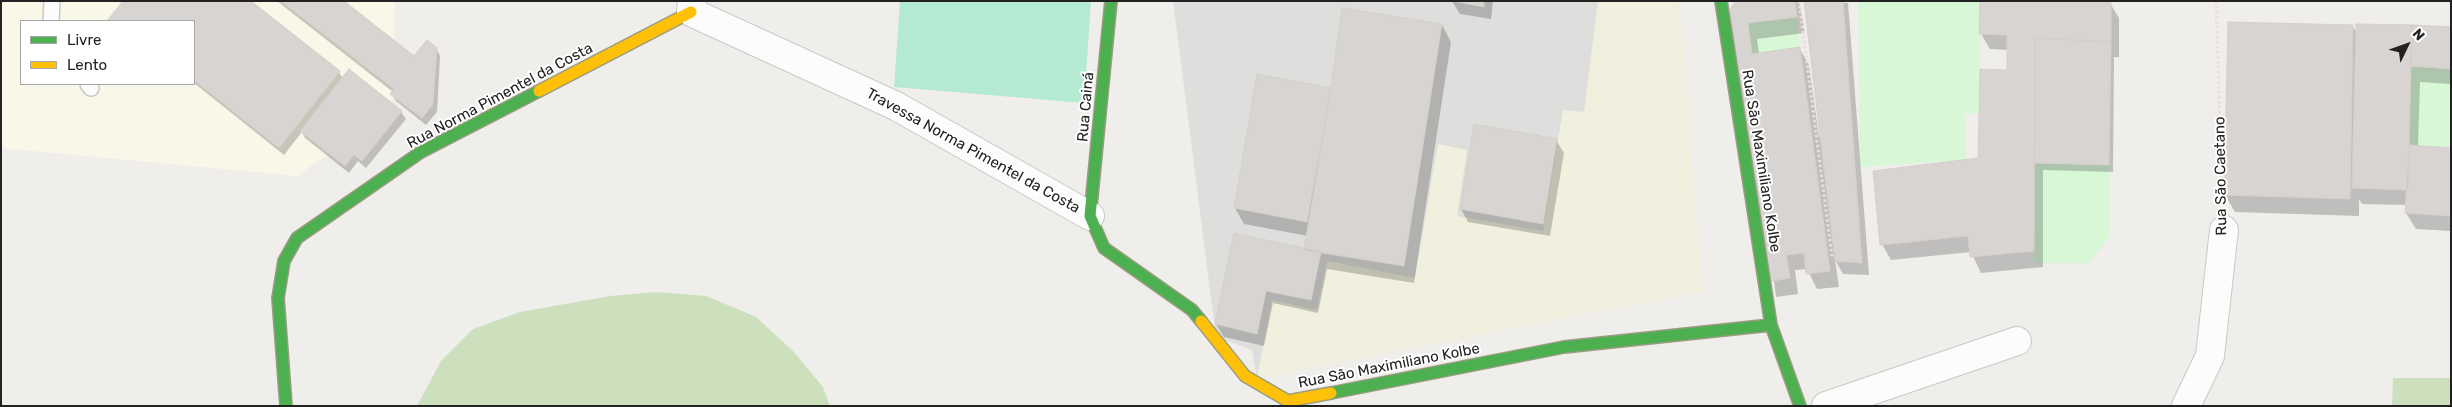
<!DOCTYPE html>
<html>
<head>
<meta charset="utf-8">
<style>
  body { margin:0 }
  #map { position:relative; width:2452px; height:407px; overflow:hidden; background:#f0eeeb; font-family:Rubik,sans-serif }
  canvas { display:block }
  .frame { position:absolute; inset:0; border:2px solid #222; pointer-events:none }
  .legend { position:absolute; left:20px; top:20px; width:175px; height:65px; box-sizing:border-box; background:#fff; border:1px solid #a7a7a7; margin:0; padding:6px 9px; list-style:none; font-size:15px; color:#222 }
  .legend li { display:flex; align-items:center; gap:10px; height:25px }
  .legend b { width:25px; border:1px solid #a7a7a7 }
  .north { position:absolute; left:2382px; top:20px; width:50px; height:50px; -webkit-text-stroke:4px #fff; paint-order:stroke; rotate:48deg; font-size:14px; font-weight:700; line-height:20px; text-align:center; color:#222 }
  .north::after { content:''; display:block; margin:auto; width:18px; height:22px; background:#222; clip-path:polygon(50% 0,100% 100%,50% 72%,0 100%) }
</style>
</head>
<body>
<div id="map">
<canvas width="2452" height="407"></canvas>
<div class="frame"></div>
<ul class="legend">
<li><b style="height:6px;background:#4caf50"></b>Livre</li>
<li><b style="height:6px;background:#ffc107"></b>Lento</li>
</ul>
<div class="north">N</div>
</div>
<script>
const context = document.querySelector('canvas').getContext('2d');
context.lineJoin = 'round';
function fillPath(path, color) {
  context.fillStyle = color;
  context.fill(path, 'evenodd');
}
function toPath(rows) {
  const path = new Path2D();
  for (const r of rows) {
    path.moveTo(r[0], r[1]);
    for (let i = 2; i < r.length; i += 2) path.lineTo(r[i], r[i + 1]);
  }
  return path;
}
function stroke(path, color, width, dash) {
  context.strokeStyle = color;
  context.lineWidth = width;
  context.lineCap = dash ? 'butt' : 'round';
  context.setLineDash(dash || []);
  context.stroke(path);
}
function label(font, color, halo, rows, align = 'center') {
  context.font = font + ' Rubik,sans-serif';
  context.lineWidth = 4;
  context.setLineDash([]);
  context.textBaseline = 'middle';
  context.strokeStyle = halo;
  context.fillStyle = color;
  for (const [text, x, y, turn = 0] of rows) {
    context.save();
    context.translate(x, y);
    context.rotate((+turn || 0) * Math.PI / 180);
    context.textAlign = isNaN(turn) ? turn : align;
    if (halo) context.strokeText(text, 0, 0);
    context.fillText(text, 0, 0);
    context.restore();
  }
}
const education = toPath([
  [1,1,395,1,392,109,297,176,1,148],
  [21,21,194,21,194,84,21,84]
]);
const religious = toPath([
  [1173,1,1679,1,1702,291,1257,378,1252,350,1216,337]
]);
const farmland = toPath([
  [1598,1,1679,1,1702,291,1257,378,1272,300,1317,310,1327,261,1415,278,1438,144,1467,150,1457,216,1543,231,1563,110,1584,112]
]);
const forest = toPath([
  [656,292,706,296,756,317,792,350,823,387,830,406,417,406,441,361,473,329,520,312,610,296],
  [2393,378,2451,378,2451,406,2392,406]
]);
const park = toPath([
  [1858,1,1980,1,1979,113,1965,114,1966,160,1860,167],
  [1797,17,1800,47,1752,54,1748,23],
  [2410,66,2451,69,2451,149,2408,146],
  [2035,163,2109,165,2109,238,2088,263,2034,263]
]);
const pitch = toPath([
  [900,1,1091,1,1084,103,894,87]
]);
const shadow = toPath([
  [124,1,249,1,339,72,343,79,350,70,401,112,406,119,366,168,358,161,349,173,305,138,302,132,284,155,194,83,194,21,109,21],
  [277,1,342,1,415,58,436,48,440,56,437,112,426,125,396,101,392,94,393,92],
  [1452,1,1493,1,1491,19,1460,14],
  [1738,1,1799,1,1805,33,1757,39,1759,54,1800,49,1809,65,1819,137,1821,136,1805,1,1848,3,1869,275,1843,274,1835,260,1839,287,1817,289,1807,269,1795,270,1798,294,1776,297],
  [2110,3,2119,18,2119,57,2114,57,2113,172,2043,170,2043,267,1981,273,1971,252,1891,260,1882,244,1979,160,2008,71,2008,50,1990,49,1981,34],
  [1442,25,1451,42,1414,283,1327,269,1318,313,1273,303,1264,346,1224,337,1216,324,1305,250,1308,236,1244,224,1235,208,1258,76,1332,89],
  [2352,26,2357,33,2451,30,2451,84,2420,82,2418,147,2451,149,2451,231,2416,229,2406,213,2407,205,2362,204,2359,199,2359,216,2235,212,2225,195],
  [1556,140,1564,153,1550,236,1468,222,1461,209]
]);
const building = toPath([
  [123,1,251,1,340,71,279,148,194,80,194,21,107,21,123,1],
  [281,1,344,1,414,56,427,40,437,48,433,104,422,118,390,94,394,89,281,1],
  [1453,1,1484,1,1484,7,1453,1],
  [1736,1,1795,1,1797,17,1748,23,1752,54,1800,47,1830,271,1806,274,1804,253,1786,255,1790,278,1766,282,1730,9,1736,1],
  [1804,1,1843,1,1862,263,1835,261,1804,1],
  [1980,1,2111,1,2111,42,2035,38,2034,251,1970,257,1968,236,1880,245,1873,171,1978,158,1980,69,2007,70,2007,35,1979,34,1980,1],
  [1342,8,1442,24,1404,266,1304,250,1331,88,1342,8],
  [2228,22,2353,25,2350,199,2224,195,2228,22],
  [2356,24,2412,25,2408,190,2352,188,2356,24],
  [2412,25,2451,27,2451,69,2410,66,2412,25],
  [2035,38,2111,42,2109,165,2035,163,2035,38],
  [349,69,402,111,362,161,354,155,345,166,300,131,349,69],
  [1257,74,1331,88,1307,222,1234,208,1257,74],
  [1474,124,1557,139,1543,224,1460,209,1474,124],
  [2409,145,2451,148,2451,216,2405,213,2409,145],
  [1234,233,1321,252,1311,300,1266,291,1257,334,1215,324,1234,233]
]);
const path = toPath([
  [1799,1,1832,257],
  [2216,1,2222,197]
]);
const lane = toPath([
  [51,21,52,1],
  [88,84,91,88]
]);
const street = toPath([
  [692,1,691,12,896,106,1090,216],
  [1826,406,2017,341],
  [2186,406,2210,356,2224,230]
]);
const fast = toPath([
  [1111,1,1090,216,1104,248,1192,310,1201,321],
  [1721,1,1771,325,1800,406],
  [1331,393,1564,347,1771,325],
  [286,406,278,298,284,261,297,238,421,152,539,91]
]);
const slow = toPath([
  [539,91,691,12],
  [1201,321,1245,376,1288,401,1331,393]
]);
const streetNames = [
  ["Rua Norma Pimentel da Costa",500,96,-28],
  ["Rua Cainá",1086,107,-85],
  ["Travessa Norma Pimentel da Costa",973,151,29],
  ["Rua São Maximiliano Kolbe",1761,161,81],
  ["Rua São Caetano",2221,176,-91],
  ["Rua São Maximiliano Kolbe",1389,366,-11]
];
fillPath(education, '#f8f7e8');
fillPath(religious, '#dededc');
fillPath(farmland, '#f1f0de');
fillPath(forest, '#cce0be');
fillPath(park, '#d8f7d7');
fillPath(pitch, '#b3ead1');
fillPath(shadow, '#0003');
fillPath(building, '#d7d4d2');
stroke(building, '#d4cfcc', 1);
stroke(lane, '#c9c8c7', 18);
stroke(street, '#c9c8c7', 30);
stroke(fast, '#9b9c81', 14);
stroke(slow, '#9b9c81', 14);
stroke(path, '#eddcdb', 3, [2.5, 2.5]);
stroke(lane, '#fdfcfc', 15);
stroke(street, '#fdfcfc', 28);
stroke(fast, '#4caf50', 11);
stroke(slow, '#ffc107', 11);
label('15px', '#222', '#fff', streetNames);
</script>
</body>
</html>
